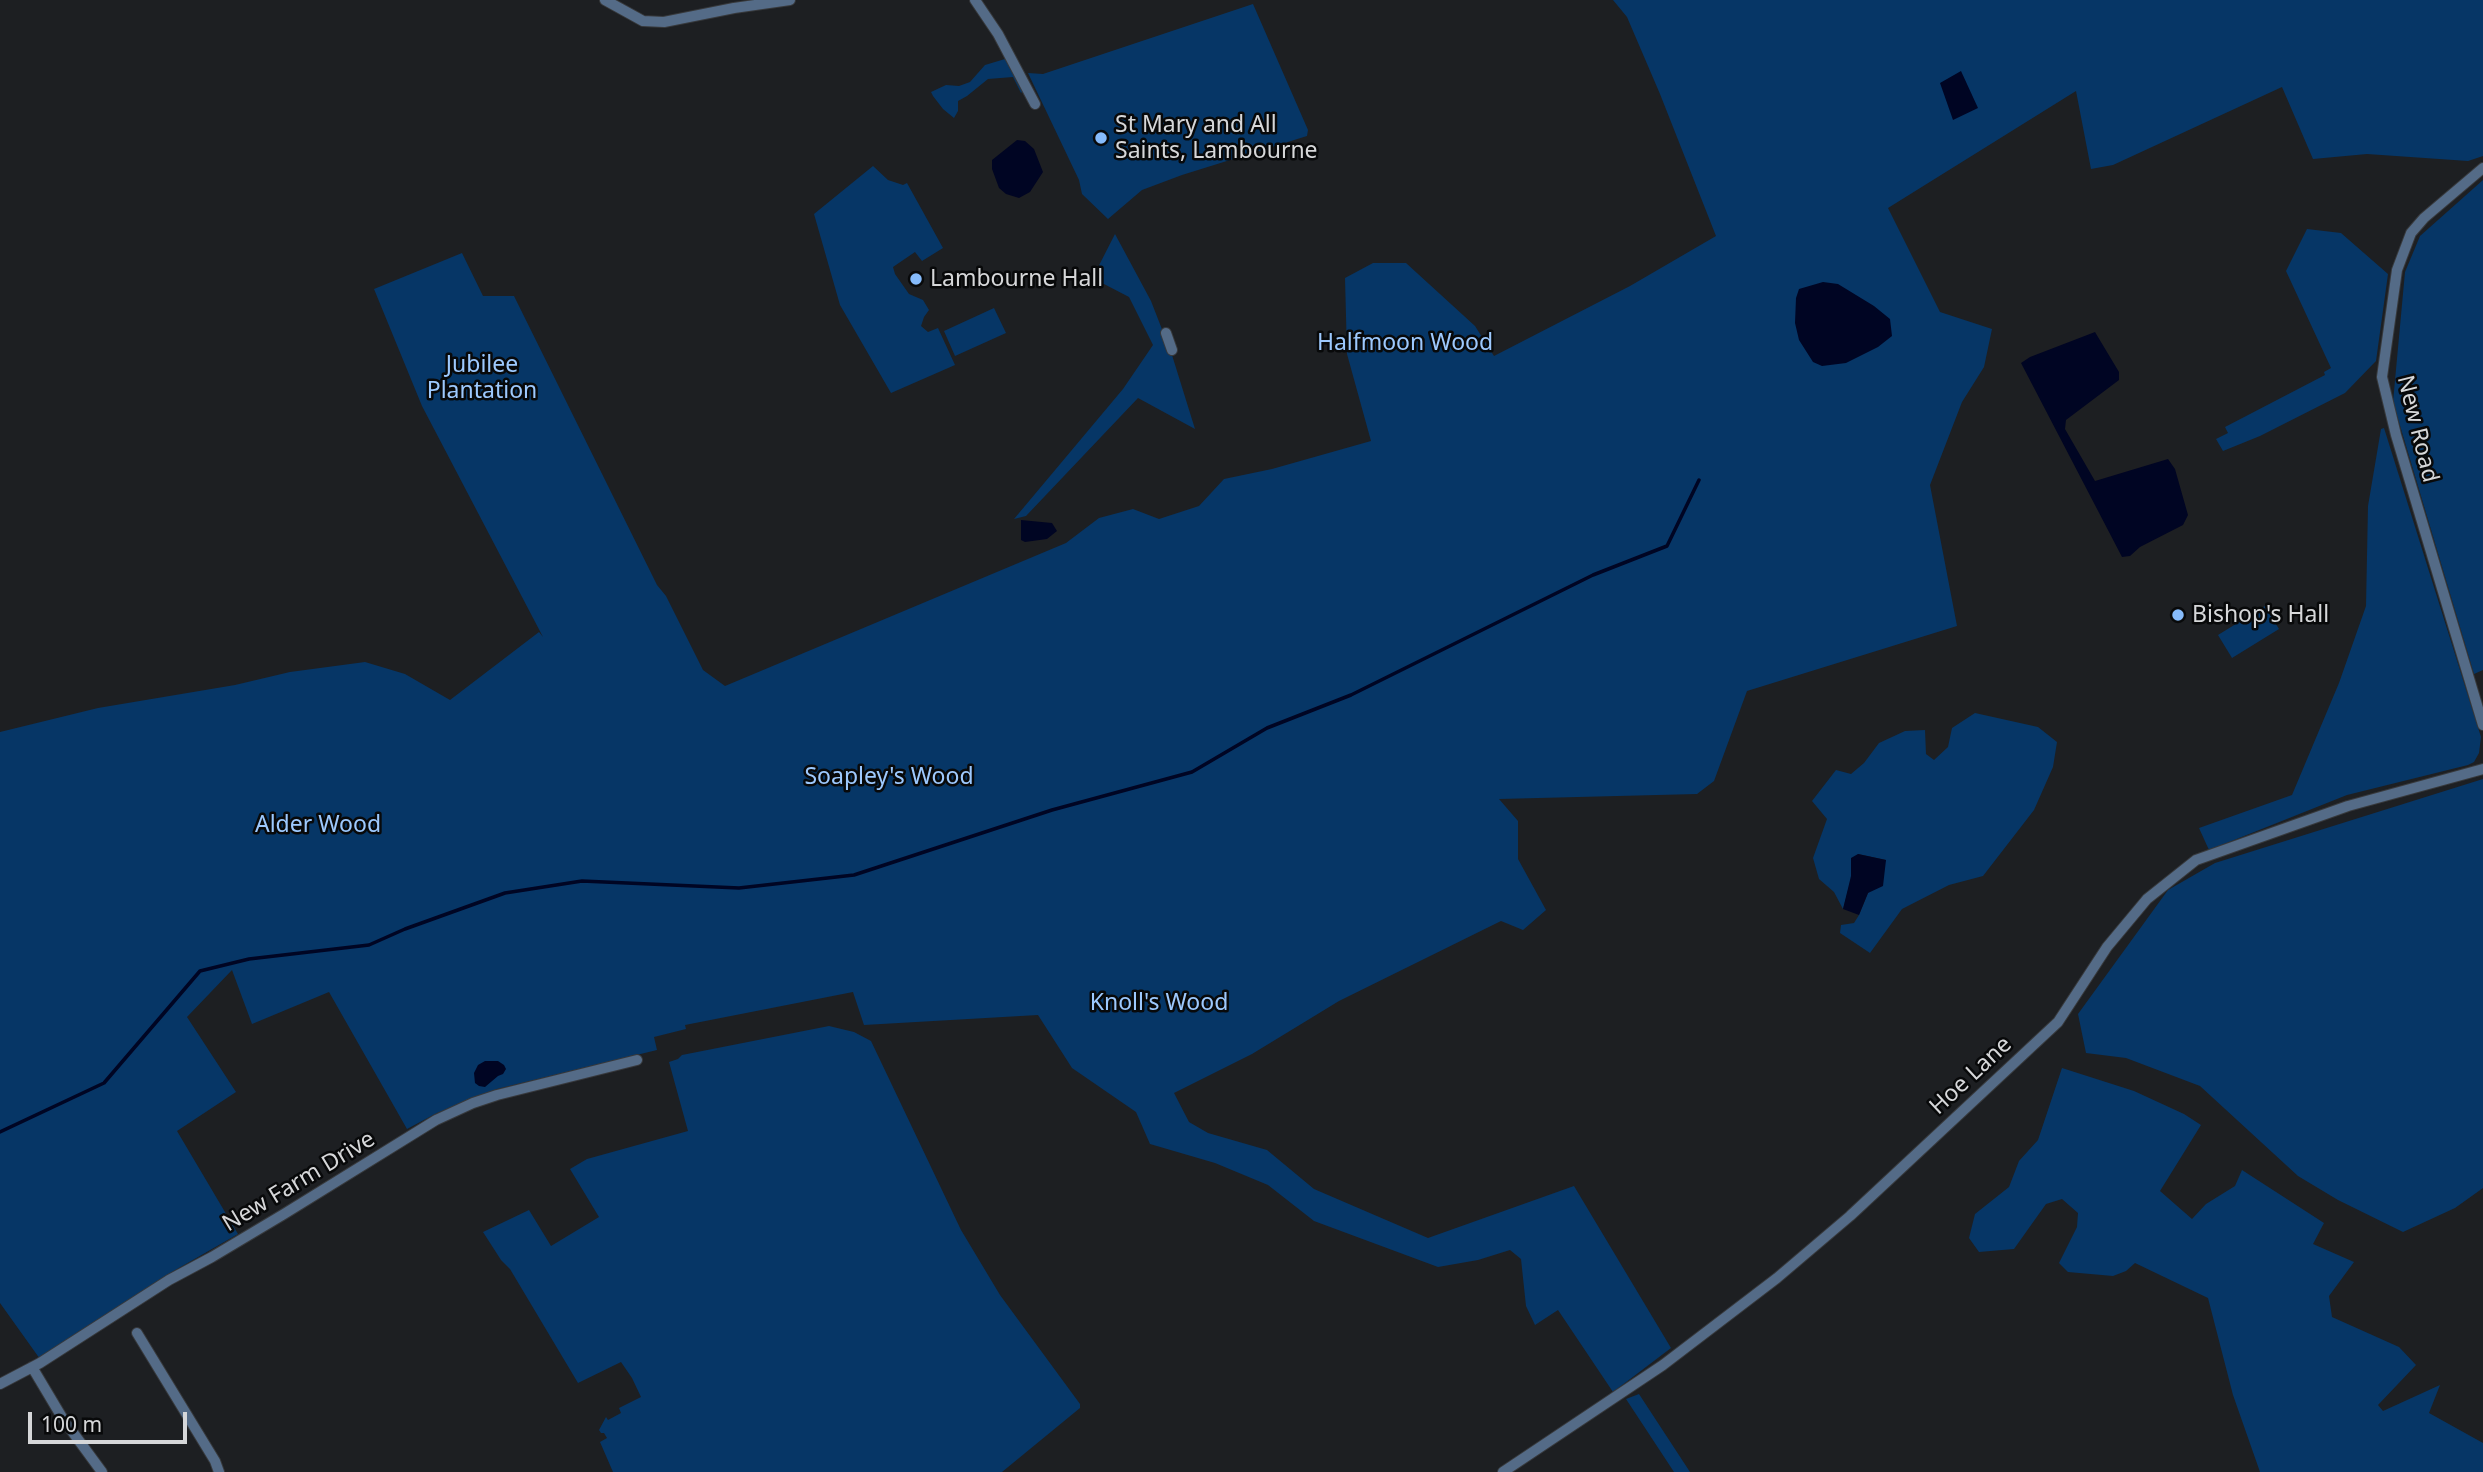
<!DOCTYPE html>
<html>
<head>
<meta charset="utf-8">
<style>
  body { margin:0 }
  #map { position:relative; width:2483px; height:1472px; overflow:hidden; background:#1d1f22; font-family:"Noto Sans",sans-serif }
  canvas { display:block }
  .scale { position:absolute; left:28px; top:1412px; width:159px; height:32px; box-sizing:border-box; border:4px solid #d6d7d9; border-top:0; padding-left:9px; font-size:21px; line-height:24px; white-space:nowrap; color:#d6d7d9; -webkit-text-stroke:5px #08090a; paint-order:stroke }
</style>
</head>
<body>
<div id="map">
<canvas width="2483" height="1472"></canvas>
<div class="scale">100 m</div>
</div>
<script>
const context = document.querySelector('canvas').getContext('2d');
context.lineJoin = 'round';
function fillPath(path, color) {
  context.fillStyle = color;
  context.fill(path, 'evenodd');
}
function toPath(rows) {
  const path = new Path2D();
  for (const r of rows) {
    path.moveTo(r[0], r[1]);
    for (let i = 2; i < r.length; i += 2) path.lineTo(r[i], r[i + 1]);
  }
  return path;
}
function stroke(path, color, width, dash) {
  context.strokeStyle = color;
  context.lineWidth = width;
  context.lineCap = dash ? 'butt' : 'round';
  context.setLineDash(dash || []);
  context.stroke(path);
}
function label(font, color, halo, rows, align = 'center') {
  context.font = font + ' "Noto Sans",sans-serif';
  context.lineWidth = 5;
  context.setLineDash([]);
  context.textBaseline = 'middle';
  context.strokeStyle = halo;
  context.fillStyle = color;
  for (const [text, x, y, turn = 0] of rows) {
    context.save();
    context.translate(x, y);
    context.rotate((+turn || 0) * Math.PI / 180);
    context.textAlign = isNaN(turn) ? turn : align;
    if (halo) context.strokeText(text, 0, 0);
    context.fillText(text, 0, 0);
    context.restore();
  }
}
const green = toPath([
  [1613,0,2483,0,2483,156,2468,161,2367,154,2313,159,2282,87,2113,165,2091,169,2076,91,1888,208,1940,312,1992,329,1984,367,1962,402,1930,485,1957,626,1747,691,1714,781,1697,794,1499,799,1518,821,1518,859,1546,910,1523,930,1501,921,1339,1001,1252,1054,1174,1093,1189,1122,1208,1133,1267,1150,1314,1189,1428,1238,1574,1186,1671,1348,1613,1392,1558,1310,1535,1325,1526,1306,1521,1259,1510,1250,1478,1260,1438,1267,1314,1221,1268,1185,1215,1163,1150,1144,1136,1112,1072,1068,1038,1015,864,1025,853,992,685,1025,686,1029,654,1037,657,1050,497,1089,437,1113,407,1129,329,992,252,1024,232,970,187,1017,236,1092,177,1131,238,1234,172,1272,123,1307,40,1359,0,1303,0,732,98,708,235,685,290,672,365,662,405,674,450,700,539,632,543,637,422,406,374,289,462,253,483,296,514,296,657,585,666,596,703,670,725,686,1066,543,1099,518,1133,509,1159,519,1199,506,1224,479,1272,469,1371,441,1347,354,1345,278,1373,263,1406,263,1475,326,1494,356,1630,286,1716,236,1660,94,1627,17],
  [1253,4,1308,130,1307,136,1182,175,1142,190,1108,219,1082,194,1079,180,1028,73,1043,74],
  [1005,59,1008,59,1025,89,1021,93,1013,77,988,79,967,96,958,101,958,111,954,118,943,109,933,96,931,92,946,85,959,86,970,82,985,65],
  [873,166,888,180,903,185,907,183,943,248,922,261,915,252,893,267,895,274,909,294,923,300,929,310,924,317,921,326,928,332,938,328,955,365,891,393,840,305,814,214],
  [2483,180,2483,670,2474,674,2393,402,2405,272,2420,236],
  [2307,229,2341,233,2388,274,2376,361,2345,393,2260,436,2223,451,2216,439,2228,433,2225,427,2325,375,2324,372,2331,368,2286,271],
  [1115,234,1151,301,1172,355,1195,429,1138,398,1026,516,1014,519,1123,389,1153,345,1129,297,1104,284,1089,285],
  [994,308,1006,333,955,356,944,331],
  [2384,428,2481,737,2479,753,2474,762,2468,765,2347,795,2209,850,2199,828,2292,795,2339,683,2366,606,2368,506,2381,429],
  [2265,606,2279,629,2232,658,2218,635],
  [1975,713,2038,727,2057,742,2053,767,2034,810,1983,876,1949,885,1902,909,1870,953,1840,933,1841,925,1854,923,1859,915,1868,893,1886,860,1858,854,1843,909,1834,892,1819,879,1813,858,1827,819,1812,801,1836,770,1851,774,1864,763,1879,743,1905,731,1925,730,1926,754,1934,760,1948,747,1952,728],
  [2483,779,2483,1188,2455,1208,2403,1232,2338,1200,2298,1176,2200,1086,2126,1058,2086,1053,2078,1014,2168,890,2215,863],
  [829,1026,854,1032,871,1041,961,1230,1000,1295,1080,1404,1080,1408,1002,1472,613,1472,600,1442,607,1438,604,1433,601,1433,599,1430,606,1417,608,1420,621,1413,619,1408,641,1397,632,1378,621,1362,578,1383,510,1269,501,1260,483,1232,529,1210,551,1246,599,1217,570,1169,587,1159,688,1131,669,1062,678,1059,682,1055],
  [2062,1068,2134,1091,2184,1114,2201,1125,2160,1191,2192,1219,2206,1204,2235,1186,2242,1170,2324,1223,2313,1244,2354,1262,2329,1296,2332,1317,2399,1347,2416,1365,2378,1405,2383,1411,2440,1385,2429,1413,2483,1443,2483,1472,2260,1472,2233,1395,2208,1298,2135,1263,2126,1271,2113,1276,2068,1272,2059,1263,2077,1227,2078,1213,2062,1199,2046,1204,2014,1249,1979,1252,1969,1238,1975,1214,2009,1187,2019,1161,2038,1140],
  [1639,1394,1690,1472,1674,1472,1626,1399]
]);
const water = toPath([
  [1961,71,1978,108,1953,120,1940,83],
  [1017,140,1025,141,1034,149,1043,172,1030,192,1019,198,1006,194,999,188,992,169,992,160],
  [1823,282,1838,284,1874,306,1890,319,1892,336,1878,347,1846,363,1822,366,1813,362,1799,340,1795,323,1796,298,1799,289],
  [2095,332,2119,372,2119,380,2066,420,2065,429,2095,481,2168,459,2175,469,2188,515,2183,525,2140,547,2130,556,2122,557,2021,363,2030,357],
  [1021,520,1052,523,1057,531,1047,539,1025,542,1021,540],
  [1858,854,1886,860,1883,886,1868,893,1859,915,1843,909,1851,876,1851,858],
  [485,1061,498,1061,504,1065,506,1069,503,1074,498,1076,485,1087,479,1086,475,1083,474,1073,478,1065]
]);
const stream = toPath([
  [0,1132,104,1083,200,971,249,959,369,945,405,929,505,893,582,881,739,888,854,875,1052,810,1192,772,1267,728,1351,695,1593,575,1667,546,1699,480]
]);
const minor = toPath([
  [605,0,643,21,664,22,734,8,790,0],
  [975,0,998,34,1035,104],
  [2483,168,2424,218,2411,233,2397,270,2382,377,2396,435,2483,725],
  [1166,333,1172,350],
  [137,1333,215,1461,219,1472],
  [32,1367,63,1419,102,1472],
  [0,1384,40,1363,169,1280,212,1257,284,1214,436,1120,473,1103,497,1095,637,1060],
  [1503,1472,1663,1365,1777,1278,1850,1216,2058,1022,2107,947,2147,899,2196,860,2348,806,2483,769]
]);
const markers = [
  [1101,138,7,"#86bbfb"],
  [916,279,7,"#86bbfb"],
  [2178,615,7,"#86bbfb"]
];
const poiNames = [
  ["St Mary and All",1115,125],
  ["Saints, Lambourne",1115,151],
  ["Lambourne Hall",930,279],
  ["Bishop's Hall",2192,615]
];
const parkNames = [
  ["Halfmoon Wood",1405,343],
  ["Jubilee",482,365],
  ["Plantation",482,391],
  ["Soapley's Wood",889,777],
  ["Alder Wood",318,825],
  ["Knoll's Wood",1159,1003]
];
const streetNames = [
  ["New Road",2417,429,76],
  ["Hoe Lane",1971,1076,-43],
  ["New Farm Drive",299,1182,-31]
];
fillPath(green, '#063666');
fillPath(water, '#000523');
stroke(stream, '#000523', 3.5);
stroke(minor, '#37393c', 12);
stroke(minor, '#546b87', 10);
for (const [x, y, r, color] of markers) {
  const dot = new Path2D();
  dot.arc(x, y, r, 0, 2 * Math.PI);
  context.fillStyle = color;
  context.fill(dot);
  stroke(dot, '#08090a', 2.5);
}
label('23px', '#d6d7d9', '#08090a', poiNames, 'left');
label('23px', '#9dc9fe', '#08090a', parkNames);
label('23px', '#d6d7d9', '#08090a', streetNames);
</script>
</body>
</html>
